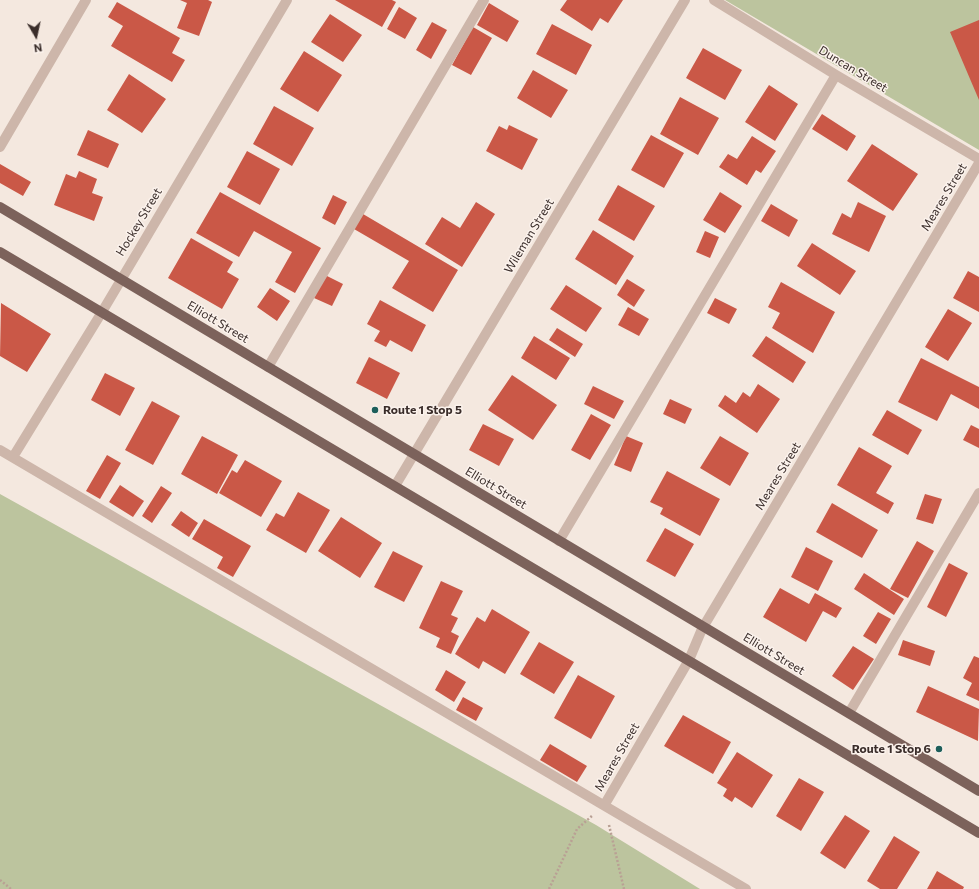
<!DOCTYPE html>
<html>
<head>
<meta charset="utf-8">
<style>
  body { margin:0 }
  #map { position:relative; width:979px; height:889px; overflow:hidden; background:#f4e8df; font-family:Commissioner,sans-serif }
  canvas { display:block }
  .north { position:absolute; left:16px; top:16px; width:40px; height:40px; -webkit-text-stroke:3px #fbf2ec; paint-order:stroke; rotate:171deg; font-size:11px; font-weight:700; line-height:16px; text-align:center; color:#3a2d2a }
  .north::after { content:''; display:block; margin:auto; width:14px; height:18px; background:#3a2d2a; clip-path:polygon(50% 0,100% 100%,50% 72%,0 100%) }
</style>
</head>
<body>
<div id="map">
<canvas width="979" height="889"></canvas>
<div class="north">N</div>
</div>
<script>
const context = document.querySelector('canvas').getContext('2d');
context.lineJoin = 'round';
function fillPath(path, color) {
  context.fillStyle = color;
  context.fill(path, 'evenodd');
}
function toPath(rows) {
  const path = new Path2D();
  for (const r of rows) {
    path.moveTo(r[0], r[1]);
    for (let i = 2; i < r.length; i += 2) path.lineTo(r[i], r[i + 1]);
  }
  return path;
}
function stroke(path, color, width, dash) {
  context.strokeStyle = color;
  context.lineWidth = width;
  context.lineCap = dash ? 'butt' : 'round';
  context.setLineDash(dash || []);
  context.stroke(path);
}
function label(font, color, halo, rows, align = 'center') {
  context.font = font + ' Commissioner,sans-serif';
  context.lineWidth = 3;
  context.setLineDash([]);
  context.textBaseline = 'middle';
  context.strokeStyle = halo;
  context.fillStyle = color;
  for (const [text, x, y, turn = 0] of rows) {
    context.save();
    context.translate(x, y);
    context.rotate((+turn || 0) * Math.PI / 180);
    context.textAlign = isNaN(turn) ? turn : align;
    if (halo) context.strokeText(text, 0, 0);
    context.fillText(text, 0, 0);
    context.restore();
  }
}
const green = toPath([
  [725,0,979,0,979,150],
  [0,494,596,825,700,889,0,889]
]);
const building = toPath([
  [180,0,208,0,212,2,199,36,177,28,187,3],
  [335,0,392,0,396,2,382,27],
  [567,0,623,0,608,23,600,18,592,31,560,10],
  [117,2,180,38,172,53,185,60,172,82,111,46,123,26,108,17],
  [489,3,519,21,507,42,477,25],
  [399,7,417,18,405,39,387,29],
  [330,14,362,35,343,62,311,42],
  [979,20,979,100,950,32],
  [432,22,447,30,431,59,416,50],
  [552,24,592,45,576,75,536,54],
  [473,27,492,38,471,75,452,65],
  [703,48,742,70,725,100,686,78],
  [304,51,342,75,318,112,280,89],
  [533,70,568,90,551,118,517,98],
  [129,74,166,99,142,133,107,110],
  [769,85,798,104,775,141,745,122],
  [680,97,719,118,698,155,660,134],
  [274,106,314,128,292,166,253,144],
  [822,114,856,136,847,151,812,129],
  [509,125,538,139,522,170,486,151,499,126,507,130],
  [88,130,119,144,108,168,77,155],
  [651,135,684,153,664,188,631,170],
  [752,136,776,151,761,173,756,170,747,185,719,167,728,154,737,159],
  [872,144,918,174,893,211,847,181],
  [247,151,280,169,260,205,227,187],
  [0,164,31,182,23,196,0,183],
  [79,171,97,179,92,193,103,197,94,221,54,205,66,174,76,178],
  [618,185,655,206,634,241,598,220],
  [220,192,321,248,295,293,275,282,292,252,254,231,239,257,196,233],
  [720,192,742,206,725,233,703,220],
  [333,195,347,202,335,225,322,218],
  [476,202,495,214,462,267,425,244,442,217,460,228],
  [858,202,886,216,869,252,832,234,842,213,851,218],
  [771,204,798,220,789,237,761,221],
  [363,214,458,270,433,312,392,288,409,261,354,229],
  [593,230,634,256,616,285,575,259],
  [705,231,719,237,710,258,696,252],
  [191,238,233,262,227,272,239,279,222,309,168,278],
  [812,243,856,271,840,295,797,266],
  [968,271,979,277,979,312,953,298],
  [325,275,343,284,332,306,314,298],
  [627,279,645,290,634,307,617,295],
  [781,282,835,312,813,353,772,328,780,313,768,307],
  [566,285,602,308,586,332,550,309],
  [270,288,290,301,277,321,257,307],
  [715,298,737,309,729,324,707,313],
  [380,300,426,325,412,352,390,340,386,347,374,341,380,331,367,324],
  [1,303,51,334,27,372,0,356],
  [628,307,649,319,639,336,618,325],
  [948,309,972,323,948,361,925,347],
  [557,328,583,344,575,357,549,340],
  [534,336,570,358,556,380,521,358],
  [766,336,806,362,793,383,752,356],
  [369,357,400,373,387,399,356,383],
  [921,358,979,387,979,409,951,394,937,421,898,402],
  [105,373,135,388,120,416,91,400],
  [512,375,557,405,533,440,488,410],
  [758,384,780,399,757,433,718,406,725,395,736,403,743,392,750,397],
  [593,386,624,401,614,419,584,404],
  [670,399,692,409,685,424,663,414],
  [152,401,180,416,153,465,125,450],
  [887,410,922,430,908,455,872,435],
  [591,414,611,425,590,460,571,450],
  [483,424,514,439,499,466,469,450],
  [971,425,979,429,979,448,963,440],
  [202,436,238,455,217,494,181,474],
  [626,436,643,443,631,472,614,465],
  [720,436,749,453,730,486,700,468],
  [859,447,892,466,876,493,894,503,888,514,837,485],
  [107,455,121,463,100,499,86,491],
  [245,460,282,481,261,517,219,493,232,470,237,473],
  [667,471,720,499,700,536,660,514,663,508,650,502],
  [120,485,144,501,133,517,109,502],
  [161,486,172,493,152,523,142,516],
  [298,492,330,510,306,553,266,530,276,513,284,517],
  [925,494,942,499,933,524,916,519],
  [832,503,878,530,862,558,816,532],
  [181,511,198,523,189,537,171,525],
  [341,517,382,543,360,578,318,551],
  [204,519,251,546,233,577,217,568,223,557,192,539],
  [665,528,694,544,675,577,646,561],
  [917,541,934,551,908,598,890,589],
  [806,547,833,561,818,591,791,577],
  [393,551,423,566,404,602,374,587],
  [949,563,968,573,946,617,927,607],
  [864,573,904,599,894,615,854,589],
  [441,581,463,591,451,615,458,618,451,632,459,636,451,654,436,647,440,638,419,628],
  [780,588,809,604,815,593,842,608,836,618,823,611,806,642,763,617],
  [492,609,530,632,505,674,483,661,479,669,455,654,477,617,485,622],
  [878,612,891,619,876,644,863,636],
  [903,640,935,651,930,666,898,655],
  [539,642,574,662,554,694,520,674],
  [853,646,874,659,853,690,832,676],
  [974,656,979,658,979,701,966,695,972,683,963,678],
  [446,670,466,682,454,702,435,690],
  [578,675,615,696,591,739,554,718],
  [928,686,979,709,978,741,916,712],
  [463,697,483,708,476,721,456,710],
  [683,715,731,742,713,774,664,746],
  [550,744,587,766,577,782,540,760],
  [737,752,773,775,752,808,735,797,732,802,723,796,727,789,717,783],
  [799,778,824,792,801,831,776,816],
  [845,815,870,831,845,869,820,853],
  [894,836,920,852,897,889,880,889,867,881],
  [937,871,964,887,963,889,927,889]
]);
const path = toPath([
  [609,825,624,889],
  [0,880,11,889],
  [549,889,577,829,593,815]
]);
const minor = toPath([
  [714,0,836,75,979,159],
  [0,147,86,0],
  [268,367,484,0],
  [0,450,746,889],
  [13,457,102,312,287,0],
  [395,486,685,0],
  [559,541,836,75],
  [849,713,979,493],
  [605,804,689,660,702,629,979,163]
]);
const major = toPath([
  [0,207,979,791],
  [0,252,979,833]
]);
const markers = [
  [375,410,4,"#1d5e5a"],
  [939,749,4,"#1d5e5a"]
];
const streetNames = [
  ["Duncan Street",853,69,31],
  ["Meares Street",944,197,-59],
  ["Hockey Street",139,222,-59],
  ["Wileman Street",529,236,-59],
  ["Elliott Street",218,322,31],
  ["Meares Street",778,476,-59],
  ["Elliott Street",496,488,31],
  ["Elliott Street",774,654,31],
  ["Meares Street",617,757,-60]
];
const poiNames = [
  ["Route 1 Stop 5",383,410],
  ["Route 1 Stop 6",931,749,"right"]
];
fillPath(green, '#bcc49e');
fillPath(building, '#ca5847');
stroke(path, '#b9a094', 2.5, [2, 2]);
stroke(minor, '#cdb6aa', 10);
stroke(major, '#7c625b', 10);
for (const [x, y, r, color] of markers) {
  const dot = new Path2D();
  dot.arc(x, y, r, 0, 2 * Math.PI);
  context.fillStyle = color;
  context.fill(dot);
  stroke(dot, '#fbf2ec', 1.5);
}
label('12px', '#3a2d2a', '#fbf2ec', streetNames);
label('bold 12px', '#3a2d2a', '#fbf2ec', poiNames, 'left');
</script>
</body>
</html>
